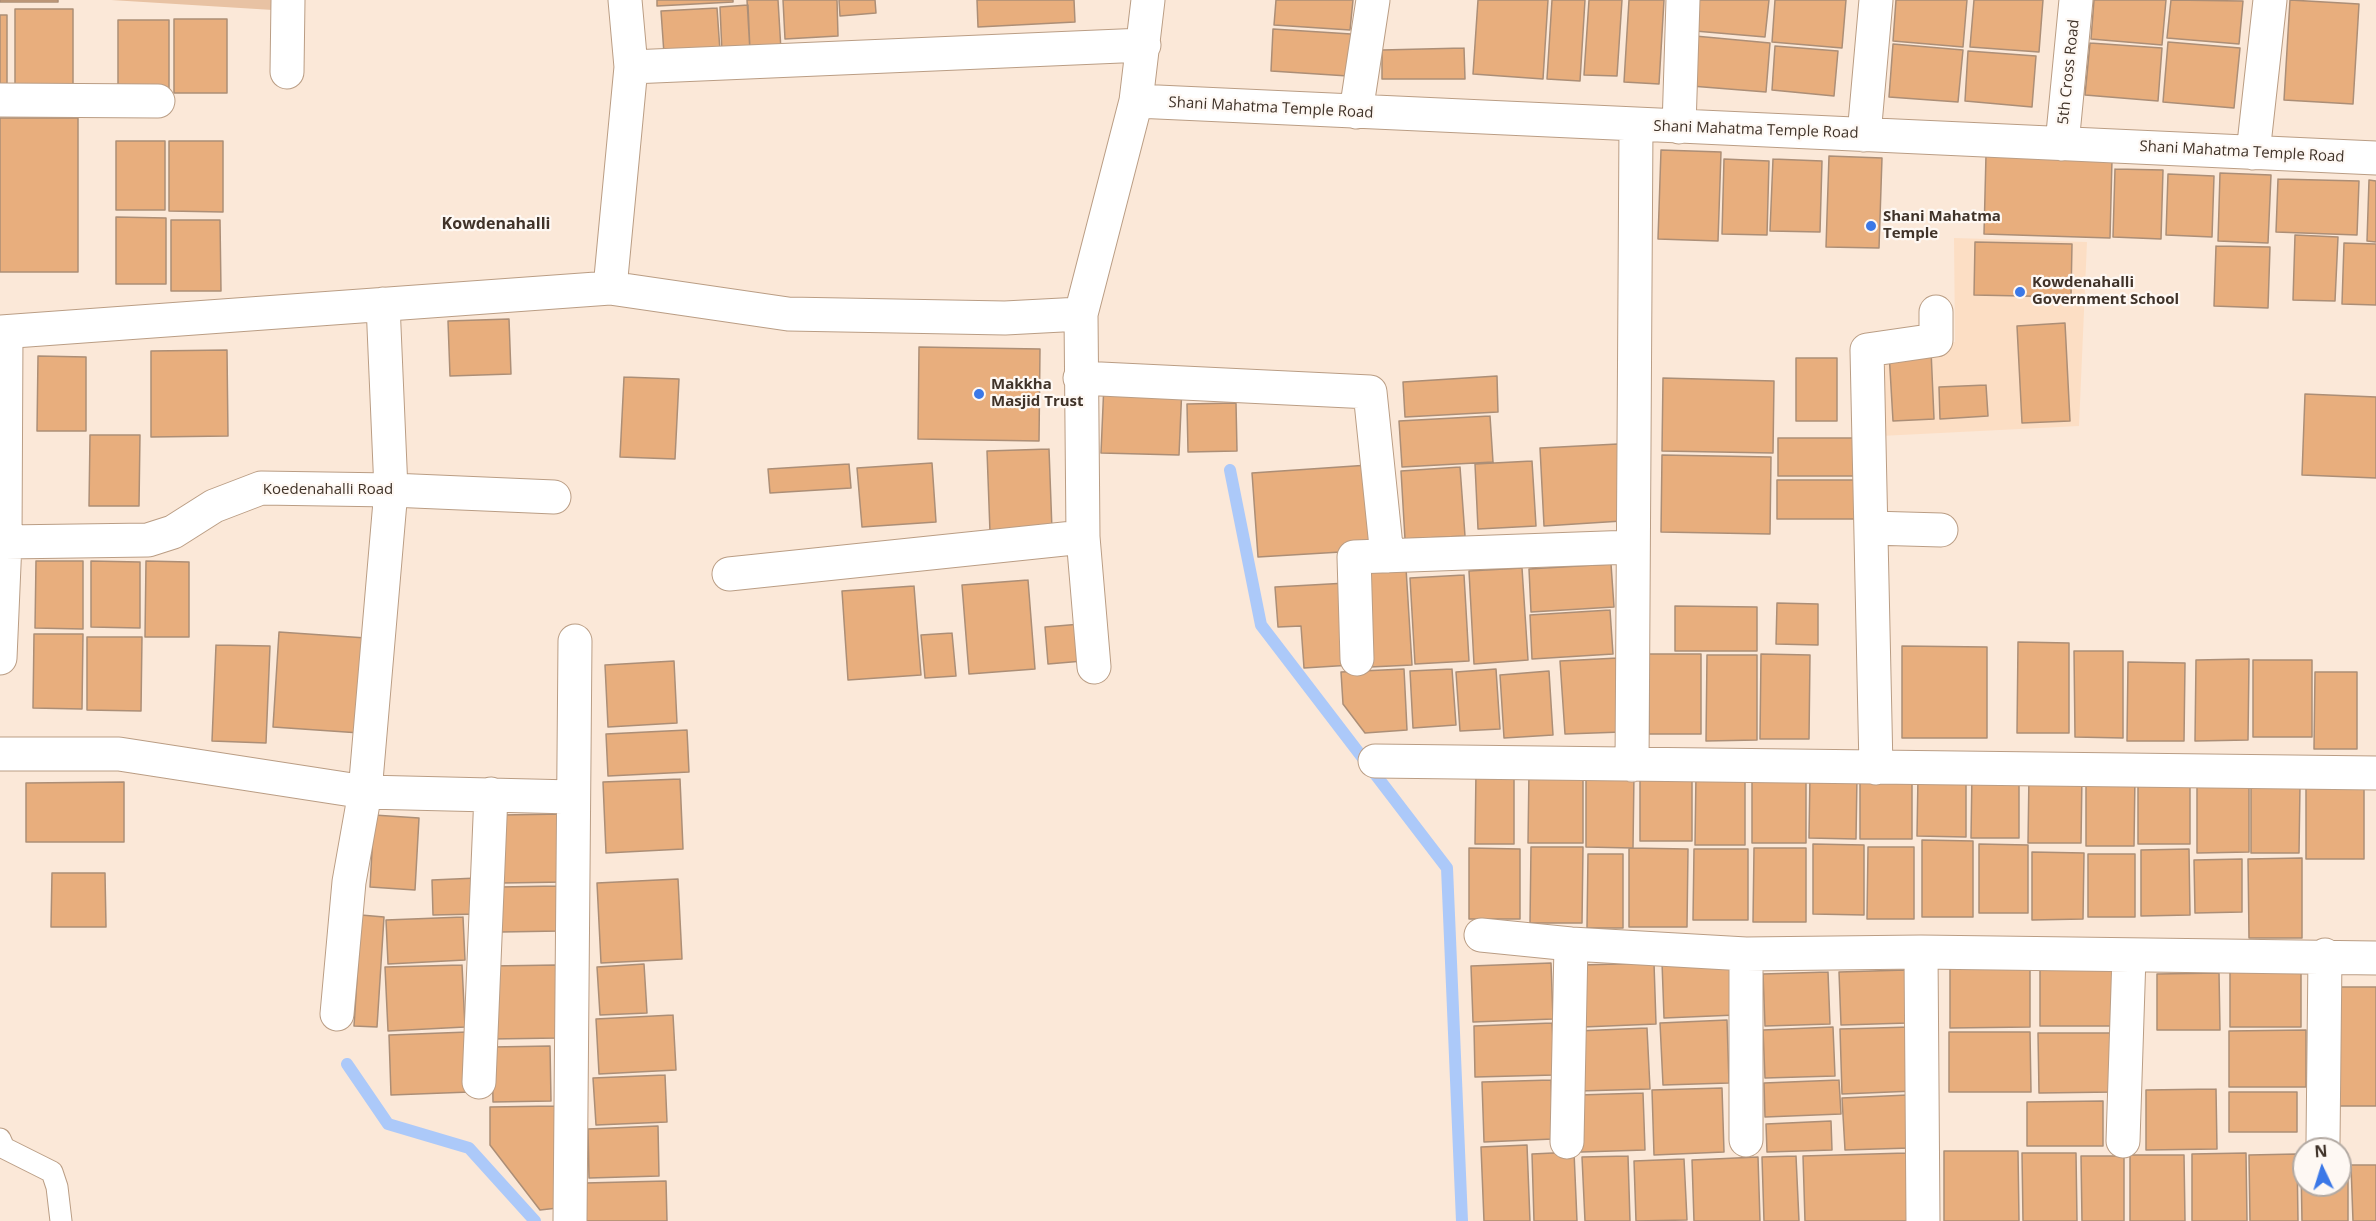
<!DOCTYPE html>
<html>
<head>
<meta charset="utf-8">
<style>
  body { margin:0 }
  #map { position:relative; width:2376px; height:1221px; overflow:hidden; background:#fbe8d8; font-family:"Open Sans",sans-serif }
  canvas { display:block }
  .north { position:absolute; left:2292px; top:1137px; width:60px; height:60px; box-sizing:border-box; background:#fef8f3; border:2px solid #b2a9a2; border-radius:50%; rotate:356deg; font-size:16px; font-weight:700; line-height:24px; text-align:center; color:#403329 }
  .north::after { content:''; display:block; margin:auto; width:21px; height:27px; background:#3b78e7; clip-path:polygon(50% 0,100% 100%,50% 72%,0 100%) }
</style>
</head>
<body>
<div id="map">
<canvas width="2376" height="1221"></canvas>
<div class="north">N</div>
</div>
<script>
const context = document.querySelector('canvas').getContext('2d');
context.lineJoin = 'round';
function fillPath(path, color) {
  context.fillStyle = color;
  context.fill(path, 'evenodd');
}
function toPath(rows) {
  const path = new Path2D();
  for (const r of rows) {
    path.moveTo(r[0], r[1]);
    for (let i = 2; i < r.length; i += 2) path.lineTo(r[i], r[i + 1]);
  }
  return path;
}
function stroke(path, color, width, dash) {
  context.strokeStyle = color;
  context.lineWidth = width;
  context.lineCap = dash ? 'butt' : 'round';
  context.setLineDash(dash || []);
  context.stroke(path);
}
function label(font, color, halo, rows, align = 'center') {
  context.font = font + ' "Open Sans",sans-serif';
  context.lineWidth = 4.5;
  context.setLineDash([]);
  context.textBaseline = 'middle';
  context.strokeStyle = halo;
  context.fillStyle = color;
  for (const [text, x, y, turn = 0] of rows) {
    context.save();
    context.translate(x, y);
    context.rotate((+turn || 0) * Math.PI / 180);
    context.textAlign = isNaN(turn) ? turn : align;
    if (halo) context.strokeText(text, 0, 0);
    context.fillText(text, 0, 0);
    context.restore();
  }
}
const built = toPath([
  [1954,238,2087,242,2079,426,1861,437,1860,352,1955,342]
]);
const green = toPath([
  [111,0,272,0,273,10]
]);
const stream = toPath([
  [1230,470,1261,625,1447,868,1462,1221],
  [347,1064,388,1124,469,1148,535,1221]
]);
const building = toPath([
  [0,0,58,0,58,2,0,2,0,0],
  [657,0,733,0,733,2,657,6,657,0],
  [747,0,778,0,781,50,750,51,747,0],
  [783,0,837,0,838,36,785,39,783,0],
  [839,0,875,0,876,13,840,16,839,0],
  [977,0,1074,0,1075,22,978,27,977,0],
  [1276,0,1353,0,1350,30,1274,25,1276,0],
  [1478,0,1548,0,1543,79,1473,74,1478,0],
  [1552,0,1585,0,1580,81,1547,79,1552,0],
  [1589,0,1622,0,1617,76,1584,75,1589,0],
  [1629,0,1664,0,1659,84,1624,82,1629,0],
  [1698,0,1769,0,1765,37,1695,31,1698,0],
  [1775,0,1846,0,1842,48,1772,42,1775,0],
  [1896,0,1967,0,1963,47,1893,41,1896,0],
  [1974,0,2043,0,2039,52,1970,47,1974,0],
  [2094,0,2166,0,2162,45,2091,39,2094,0],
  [2171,0,2243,1,2239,44,2167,38,2171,0],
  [2290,0,2359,4,2353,104,2284,100,2290,0],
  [748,5,750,51,722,53,720,7,748,5],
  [717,8,720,51,664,54,661,11,717,8],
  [15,9,73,9,73,88,15,88,15,9],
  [0,15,7,15,7,86,0,86,0,15],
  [174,19,227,19,227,93,174,93,174,19],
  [118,20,169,20,169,91,118,91,118,20],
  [1273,29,1351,34,1348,76,1271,71,1273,29],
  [1695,36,1770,43,1766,92,1691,86,1695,36],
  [2168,42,2240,48,2234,108,2163,102,2168,42],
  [2090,43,2162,48,2158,101,2085,95,2090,43],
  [1893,44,1963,50,1958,102,1889,97,1893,44],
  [1775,46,1838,51,1834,96,1772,90,1775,46],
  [1464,48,1465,79,1382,79,1382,50,1464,48],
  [1968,51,2036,56,2032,107,1965,101,1968,51],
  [0,118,78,118,78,272,0,272,0,118],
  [116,141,165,141,165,210,116,210,116,141],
  [169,141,223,141,223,212,169,211,169,141],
  [1661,150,1721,152,1718,241,1658,239,1661,150],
  [1986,155,2112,159,2110,238,1984,234,1986,155],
  [1829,156,1882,158,1879,248,1826,247,1829,156],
  [1724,159,1769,161,1767,235,1722,234,1724,159],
  [1773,159,1822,161,1820,232,1770,231,1773,159],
  [2115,169,2163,170,2161,239,2113,237,2115,169],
  [2220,173,2271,175,2268,243,2218,241,2220,173],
  [2168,174,2214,176,2212,237,2166,235,2168,174],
  [2278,179,2359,181,2357,235,2276,232,2278,179],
  [2369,180,2376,181,2376,242,2367,241,2369,180],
  [116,217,166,218,166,284,116,284,116,217],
  [171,220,220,220,221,291,171,291,171,220],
  [2295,235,2338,237,2335,301,2293,300,2295,235],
  [1975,242,2072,244,2071,297,1974,295,1975,242],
  [2344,243,2376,244,2376,305,2342,304,2344,243],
  [2216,246,2270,247,2268,308,2214,306,2216,246],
  [509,319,511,374,450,376,448,321,509,319],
  [2065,323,2070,421,2022,423,2017,326,2065,323],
  [919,347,1040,349,1039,441,918,439,919,347],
  [227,350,228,436,151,437,151,351,227,350],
  [1931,350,1934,419,1893,421,1889,352,1931,350],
  [38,356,86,357,86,431,37,431,38,356],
  [1796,358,1837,358,1837,421,1796,421,1796,358],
  [1497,376,1498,412,1405,417,1403,382,1497,376],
  [624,377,679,379,675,459,620,457,624,377],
  [1663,378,1774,381,1773,453,1662,451,1663,378],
  [1104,383,1182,386,1179,455,1101,453,1104,383],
  [1986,385,1988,416,1940,419,1939,387,1986,385],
  [2305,394,2376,397,2376,478,2302,475,2305,394],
  [1236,403,1237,451,1188,452,1187,404,1236,403],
  [1490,416,1493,462,1402,467,1399,421,1490,416],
  [90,435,140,435,139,506,89,506,90,435],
  [1778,438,1854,438,1854,476,1778,476,1778,438],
  [1618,444,1622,521,1544,526,1540,448,1618,444],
  [1049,449,1052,530,990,532,987,451,1049,449],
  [1662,455,1771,457,1770,534,1661,532,1662,455],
  [1532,461,1536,526,1478,529,1475,464,1532,461],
  [932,463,936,522,862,527,857,468,932,463],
  [849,464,851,488,770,493,768,469,849,464],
  [1369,465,1374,550,1258,557,1252,473,1369,465],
  [1460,467,1465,536,1405,539,1401,471,1460,467],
  [1777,480,1855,480,1855,519,1777,519,1777,480],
  [36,561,83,561,83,629,35,628,36,561],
  [91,561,140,562,140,628,91,627,91,561],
  [146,561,189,562,189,637,145,637,146,561],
  [1611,564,1614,607,1531,612,1529,569,1611,564],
  [1406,568,1412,665,1370,667,1364,571,1406,568],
  [1522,568,1528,660,1474,664,1469,571,1522,568],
  [1464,575,1469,661,1415,664,1410,578,1464,575],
  [1028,580,1035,669,969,674,962,585,1028,580],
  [1347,583,1352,665,1304,668,1301,626,1278,627,1275,587,1347,583],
  [914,586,921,675,848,680,842,591,914,586],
  [1777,603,1818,604,1818,645,1776,644,1777,603],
  [1675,606,1757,607,1757,651,1675,651,1675,606],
  [1610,610,1613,654,1532,659,1530,615,1610,610],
  [1081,624,1083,661,1048,664,1045,627,1081,624],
  [279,632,366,638,360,733,273,727,279,632],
  [952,633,956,676,925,678,921,635,952,633],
  [34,634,83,634,82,709,33,708,34,634],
  [87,637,142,637,141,711,87,710,87,637],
  [2018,642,2069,643,2069,733,2017,733,2018,642],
  [216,645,270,646,266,743,212,741,216,645],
  [1902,646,1987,647,1987,738,1902,738,1902,646],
  [2074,651,2123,651,2123,738,2075,737,2074,651],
  [1649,654,1701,654,1701,734,1649,734,1649,654],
  [1761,654,1810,655,1809,739,1760,739,1761,654],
  [1707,655,1757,655,1757,740,1706,741,1707,655],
  [1618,658,1622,732,1565,734,1560,661,1618,658],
  [2249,659,2248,740,2195,741,2196,660,2249,659],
  [2253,660,2312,660,2312,737,2253,737,2253,660],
  [674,661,677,723,608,727,605,665,674,661],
  [2128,662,2185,663,2184,741,2127,741,2128,662],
  [1404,669,1407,730,1365,733,1343,704,1341,672,1404,669],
  [1452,669,1456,725,1413,728,1410,671,1452,669],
  [1496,669,1500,729,1460,731,1456,672,1496,669],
  [1549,671,1553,735,1504,738,1500,675,1549,671],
  [2315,672,2357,672,2357,749,2314,749,2315,672],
  [687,730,689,772,608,776,606,734,687,730],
  [1529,769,1583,769,1583,843,1528,843,1529,769],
  [1640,769,1692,769,1692,841,1640,841,1640,769],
  [1476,771,1514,771,1514,844,1475,844,1476,771],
  [1752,772,1806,772,1806,843,1752,843,1752,772],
  [1586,773,1634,773,1633,848,1586,847,1586,773],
  [1860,773,1912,773,1912,839,1860,839,1860,773],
  [1972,773,2019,773,2019,838,1971,838,1972,773],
  [1696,774,1745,774,1745,845,1695,845,1696,774],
  [1810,774,1857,775,1856,839,1809,838,1810,774],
  [2029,774,2082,774,2081,843,2028,843,2029,774],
  [2086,775,2135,775,2134,846,2086,846,2086,775],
  [1918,776,1966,776,1966,837,1917,836,1918,776],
  [2138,776,2190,776,2190,844,2138,844,2138,776],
  [2197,778,2249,779,2249,852,2197,853,2197,778],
  [680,779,683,849,606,853,603,782,680,779],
  [2306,781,2364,782,2364,859,2306,859,2306,781],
  [124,782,124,842,26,842,26,783,124,782],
  [2251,785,2300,786,2299,853,2251,853,2251,785],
  [564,814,565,882,502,883,500,815,564,814],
  [374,815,419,818,415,890,370,887,374,815],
  [1922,840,1973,841,1973,917,1922,917,1922,840],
  [1813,844,1864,845,1864,915,1813,914,1813,844],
  [1979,844,2028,845,2028,913,1979,913,1979,844],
  [1531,847,1583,847,1582,923,1530,923,1531,847],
  [1868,847,1914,847,1914,919,1867,919,1868,847],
  [1469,848,1520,849,1520,919,1469,919,1469,848],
  [1629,848,1688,849,1687,927,1629,927,1629,848],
  [1754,848,1806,848,1806,922,1753,922,1754,848],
  [1694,849,1748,849,1748,920,1693,920,1694,849],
  [2189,849,2190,915,2141,916,2141,850,2189,849],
  [2032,852,2084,853,2083,919,2032,920,2032,852],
  [1588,854,1623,854,1623,928,1587,928,1588,854],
  [2088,854,2135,854,2135,917,2088,917,2088,854],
  [2302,858,2302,938,2249,938,2248,859,2302,858],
  [2242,859,2242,912,2195,913,2194,860,2242,859],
  [52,873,105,873,106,927,51,927,52,873],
  [477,878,478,914,433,915,432,880,477,878],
  [678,879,682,959,601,963,597,883,678,879],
  [559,886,560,931,501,932,499,887,559,886],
  [361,915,384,917,377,1027,354,1026,361,915],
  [463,917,465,960,388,964,386,920,463,917],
  [1734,959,1736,1015,1664,1018,1662,962,1734,959],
  [1551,963,1553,1019,1473,1022,1471,966,1551,963],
  [1654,963,1656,1024,1583,1027,1581,965,1654,963],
  [644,964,647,1013,600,1015,597,967,644,964],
  [462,965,465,1027,388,1031,385,967,462,965],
  [557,965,558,1038,491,1039,490,966,557,965],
  [2040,965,2116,965,2116,1026,2040,1026,2040,965],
  [2030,966,2030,1027,1950,1028,1950,967,2030,966],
  [1906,970,1908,1023,1841,1025,1839,972,1906,970],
  [2301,970,2301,1027,2230,1027,2230,971,2301,970],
  [1828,972,1830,1024,1765,1026,1763,974,1828,972],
  [2219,973,2220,1030,2157,1030,2157,974,2219,973],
  [2338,987,2376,987,2376,1106,2339,1106,2338,987],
  [673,1015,676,1070,599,1074,596,1019,673,1015],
  [1727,1020,1729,1083,1663,1085,1660,1023,1727,1020],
  [1552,1023,1555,1075,1475,1077,1474,1026,1552,1023],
  [1833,1027,1835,1076,1765,1078,1763,1030,1833,1027],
  [1911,1027,1914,1091,1842,1094,1840,1029,1911,1027],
  [1647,1028,1650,1089,1579,1091,1577,1031,1647,1028],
  [2306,1030,2306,1087,2229,1087,2229,1031,2306,1030],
  [468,1032,470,1092,391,1095,389,1035,468,1032],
  [1949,1032,2030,1032,2031,1092,1949,1092,1949,1032],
  [2038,1033,2114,1033,2114,1092,2039,1093,2038,1033],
  [550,1046,551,1101,493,1102,492,1047,550,1046],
  [665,1075,667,1122,596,1125,593,1078,665,1075],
  [1551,1080,1553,1139,1484,1142,1482,1082,1551,1080],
  [1839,1080,1841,1114,1765,1117,1764,1083,1839,1080],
  [1722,1088,1724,1152,1654,1155,1652,1090,1722,1088],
  [2216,1089,2217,1149,2146,1150,2146,1090,2216,1089],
  [2229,1092,2297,1092,2297,1132,2229,1132,2229,1092],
  [1643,1093,1645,1150,1581,1152,1579,1095,1643,1093],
  [1908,1095,1910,1148,1845,1150,1842,1098,1908,1095],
  [2103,1101,2103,1146,2027,1146,2027,1102,2103,1101],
  [556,1106,558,1208,540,1210,490,1145,490,1107,556,1106],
  [1831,1121,1832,1150,1767,1152,1766,1124,1831,1121],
  [658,1126,659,1176,589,1178,588,1129,658,1126],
  [1527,1145,1530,1221,1484,1221,1481,1147,1527,1145],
  [1944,1151,2018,1151,2019,1221,1944,1221,1944,1151],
  [1574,1152,1577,1221,1534,1221,1532,1154,1574,1152],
  [1906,1153,1909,1221,1805,1221,1803,1156,1906,1153],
  [2022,1153,2076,1153,2077,1221,2023,1221,2022,1153],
  [2246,1153,2247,1221,2192,1221,2192,1154,2246,1153],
  [2297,1154,2298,1221,2250,1221,2249,1155,2297,1154],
  [2130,1155,2184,1155,2185,1221,2130,1221,2130,1155],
  [1628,1156,1630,1221,1585,1221,1582,1157,1628,1156],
  [1796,1156,1799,1221,1764,1221,1762,1157,1796,1156],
  [2081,1156,2124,1156,2124,1221,2082,1221,2081,1156],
  [1758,1157,1760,1221,1694,1221,1692,1160,1758,1157],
  [1684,1159,1687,1220,1636,1221,1634,1161,1684,1159],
  [2340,1163,2348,1163,2348,1221,2302,1221,2301,1164,2304,1164,2304,1185,2340,1185,2340,1163],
  [2351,1165,2376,1165,2376,1221,2353,1221,2351,1165],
  [666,1181,667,1221,586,1221,585,1183,666,1181]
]);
const service = toPath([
  [0,1139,4,1148,52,1172,57,1187,61,1221]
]);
const minor = toPath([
  [631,67,1144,45],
  [287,72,288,0],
  [0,100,158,101],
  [1136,101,2376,158],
  [1356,112,1373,0],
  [1679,127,1683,0],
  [1864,135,1876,0],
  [2062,144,2076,0],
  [2253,153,2270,0],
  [610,288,631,67,625,0],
  [1081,314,1083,537,1094,667],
  [0,332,610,288,788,314,1005,318,1081,314,1136,101,1148,0],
  [1080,378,1370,392,1387,556],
  [1871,528,1941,530],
  [5,542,148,540,173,532,214,506,261,488,391,490,554,497],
  [729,574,1083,537],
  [0,658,5,542,6,332],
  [1357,659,1354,557,1633,547],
  [0,754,119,754,365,792,573,797],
  [1375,761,2376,773],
  [1632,765,1636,125],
  [1876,768,1867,350,1936,340,1936,312],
  [1481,935,1571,944,1746,954,1921,952,2376,958],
  [1921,952,1923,1221],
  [337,1014,349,882,365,792,391,490,383,304],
  [479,1082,491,794],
  [1746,1140,1746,954],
  [2123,1141,2129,956],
  [1567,1142,1571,944],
  [2323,1142,2325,955],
  [570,1221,575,641]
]);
const markers = [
  [1871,226,6,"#3b78e7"],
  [2020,292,6,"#3b78e7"],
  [979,394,6,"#3b78e7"]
];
const streetNames = [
  ["5th Cross Road",2069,72,-84],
  ["Shani Mahatma Temple Road",1271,108,3],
  ["Shani Mahatma Temple Road",1756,130,2],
  ["Shani Mahatma Temple Road",2242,152,3],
  ["Koedenahalli Road",328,490]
];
const poiNames = [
  ["Shani Mahatma",1883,217],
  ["Temple",1883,234],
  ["Kowdenahalli",2032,283],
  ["Government School",2032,300],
  ["Makkha",991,385],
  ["Masjid Trust",991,402]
];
const neighbourhoodNames = [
  ["Kowdenahalli",496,224]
];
fillPath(built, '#fcdec4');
fillPath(green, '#e8c2a3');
stroke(stream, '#acc9f9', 12);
fillPath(building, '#e8ae7d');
stroke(building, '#ac8e76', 1.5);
stroke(service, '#ba9d84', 23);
stroke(minor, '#ba9d84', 35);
stroke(service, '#fff', 21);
stroke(minor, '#fff', 33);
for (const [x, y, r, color] of markers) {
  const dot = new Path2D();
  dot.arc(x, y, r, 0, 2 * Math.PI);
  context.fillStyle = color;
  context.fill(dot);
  stroke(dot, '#fef8f3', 2);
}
label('15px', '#403329', '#fef8f3', streetNames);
label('bold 15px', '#403329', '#fef8f3', poiNames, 'left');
label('bold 16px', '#403329', '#fef8f3', neighbourhoodNames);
</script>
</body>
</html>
